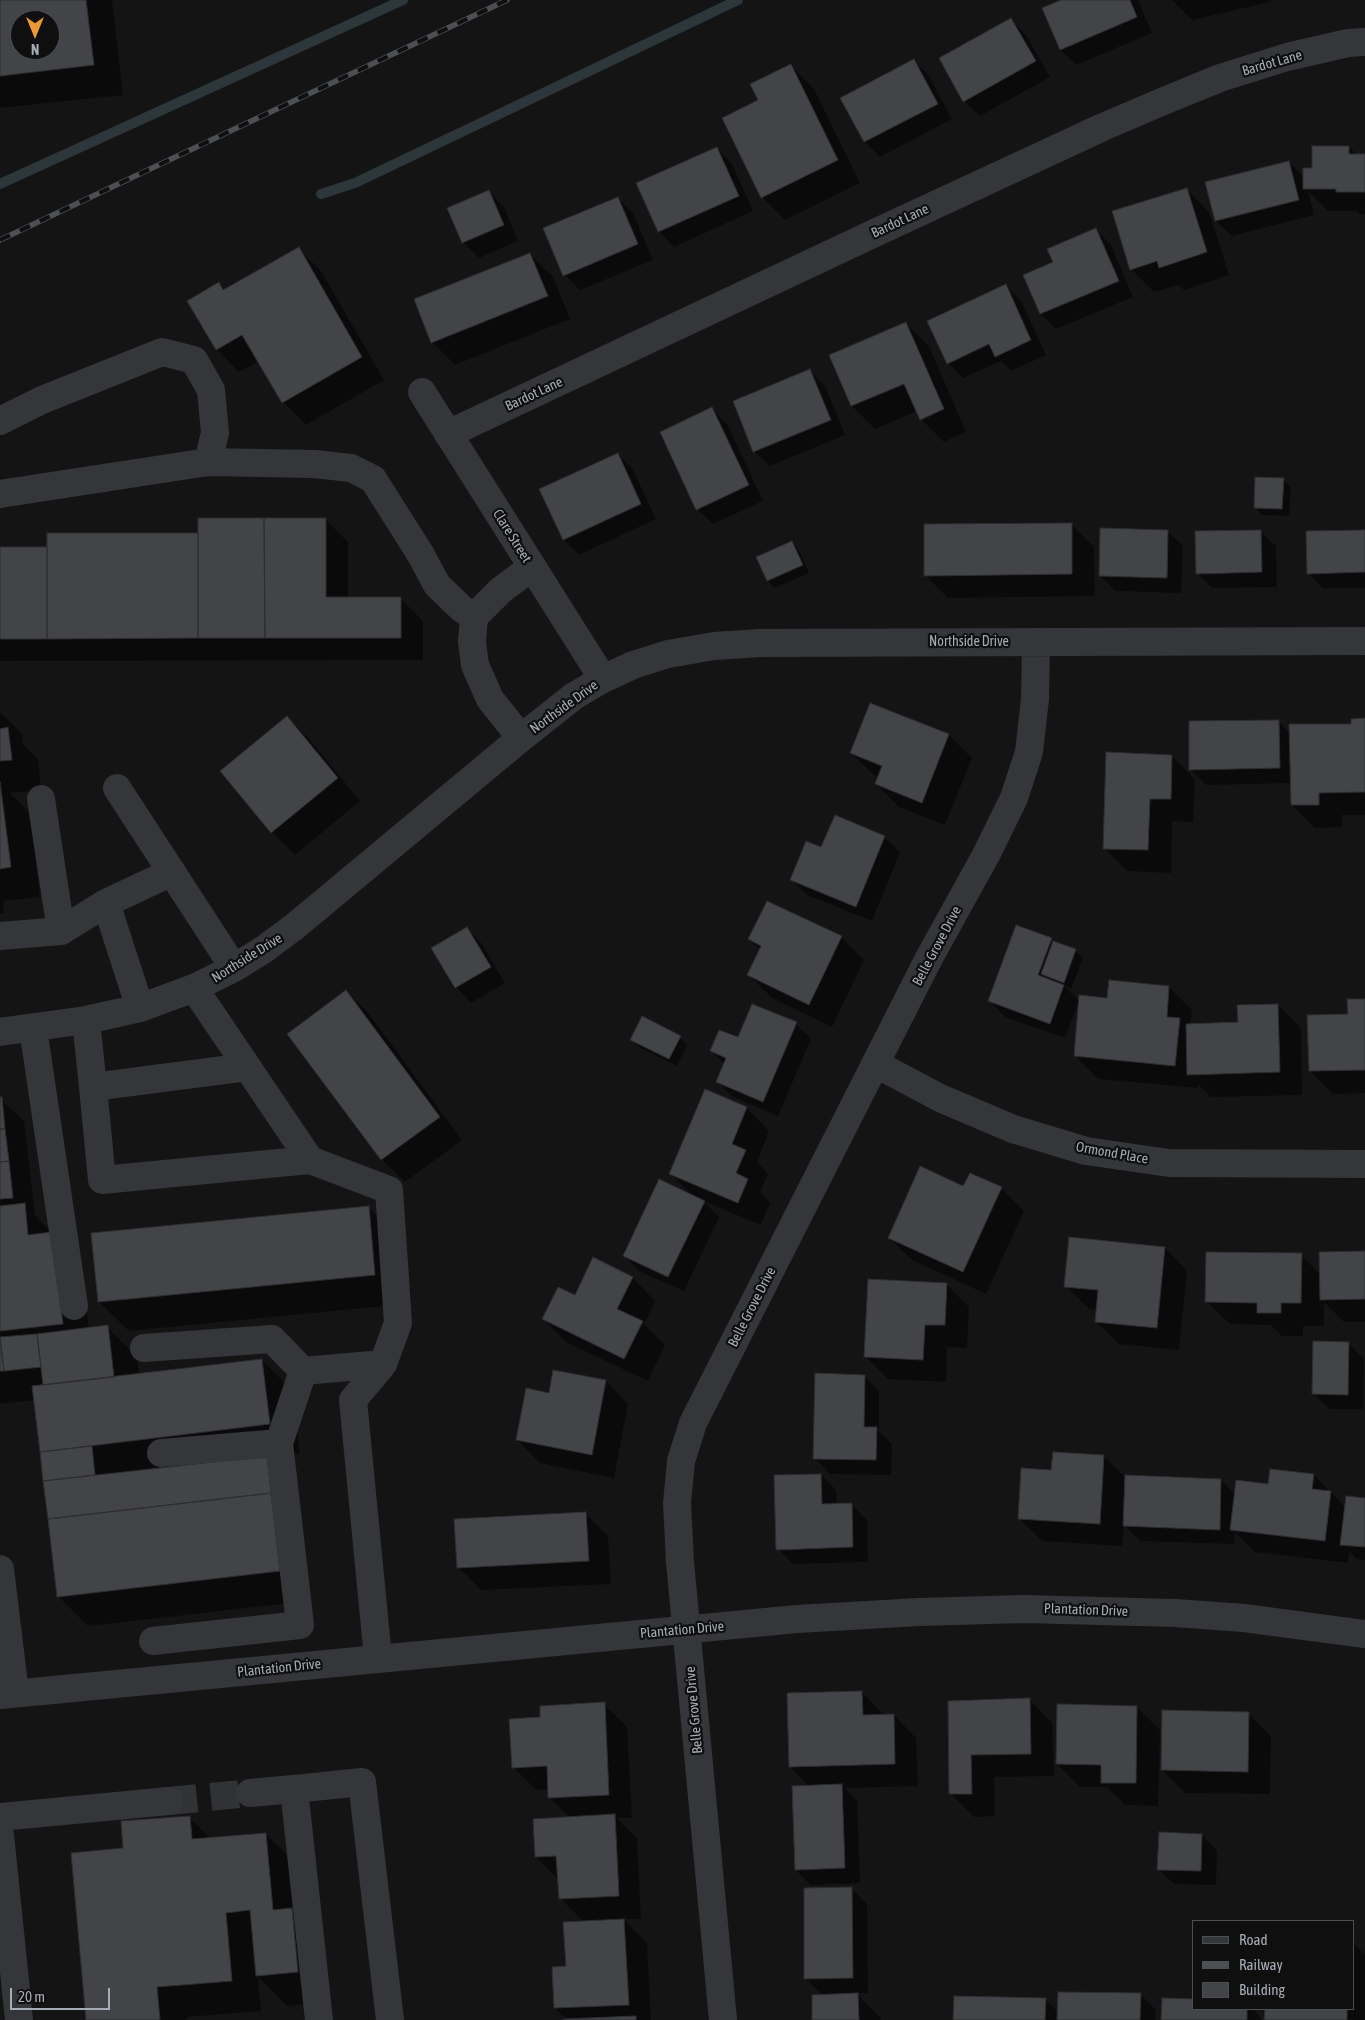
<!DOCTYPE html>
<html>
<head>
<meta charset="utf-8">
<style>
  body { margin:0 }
  #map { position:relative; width:1365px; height:2020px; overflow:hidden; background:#141415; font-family:"Asap Condensed",sans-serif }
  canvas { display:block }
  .legend { position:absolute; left:1192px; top:1920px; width:162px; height:90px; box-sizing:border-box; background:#0f0f10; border:1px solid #4b4e52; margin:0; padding:6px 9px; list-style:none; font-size:15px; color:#a6acb5 }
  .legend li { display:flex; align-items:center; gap:10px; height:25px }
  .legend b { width:25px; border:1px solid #4b4e52 }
  .north { position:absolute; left:10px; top:10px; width:50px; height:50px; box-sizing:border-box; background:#0f0f10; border:1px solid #4b4e52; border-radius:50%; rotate:180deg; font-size:14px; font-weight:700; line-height:20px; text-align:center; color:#a6acb5 }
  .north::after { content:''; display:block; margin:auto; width:18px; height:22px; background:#ec9935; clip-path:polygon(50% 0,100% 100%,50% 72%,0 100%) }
  .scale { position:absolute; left:10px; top:1988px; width:100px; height:22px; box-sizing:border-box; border:2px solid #a6acb5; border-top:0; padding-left:6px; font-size:15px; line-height:18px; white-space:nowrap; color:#a6acb5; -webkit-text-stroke:4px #0f0f10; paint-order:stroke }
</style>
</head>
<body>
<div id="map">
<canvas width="1365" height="2020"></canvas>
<ul class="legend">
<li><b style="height:6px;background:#35363a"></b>Road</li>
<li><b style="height:6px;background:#4c4f53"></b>Railway</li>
<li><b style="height:14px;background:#434448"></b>Building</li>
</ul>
<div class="north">N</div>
<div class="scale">20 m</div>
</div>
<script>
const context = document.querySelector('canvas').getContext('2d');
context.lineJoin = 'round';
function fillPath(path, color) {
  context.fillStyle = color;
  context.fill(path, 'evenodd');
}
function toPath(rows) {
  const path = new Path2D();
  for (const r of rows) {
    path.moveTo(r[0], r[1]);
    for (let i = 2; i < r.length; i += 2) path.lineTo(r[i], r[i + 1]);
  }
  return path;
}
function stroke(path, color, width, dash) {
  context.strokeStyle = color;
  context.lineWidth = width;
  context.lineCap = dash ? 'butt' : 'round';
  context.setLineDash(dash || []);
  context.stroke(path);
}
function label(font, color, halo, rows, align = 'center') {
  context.font = font + ' "Asap Condensed",sans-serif';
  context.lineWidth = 4.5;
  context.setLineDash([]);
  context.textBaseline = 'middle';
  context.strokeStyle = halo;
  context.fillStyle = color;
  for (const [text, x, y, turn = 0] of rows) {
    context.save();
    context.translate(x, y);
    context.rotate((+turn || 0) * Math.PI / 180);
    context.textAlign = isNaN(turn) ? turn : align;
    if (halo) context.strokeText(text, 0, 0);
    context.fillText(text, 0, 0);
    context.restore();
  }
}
const shadow = toPath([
  [0,0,112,0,123,95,0,108],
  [20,20,50,20,50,50,20,50],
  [1064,0,1138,0,1152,33,1076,65,1061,50,1043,9],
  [1172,0,1269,0,1270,2,1192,20],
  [1011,20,1026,35,1050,77,980,116,964,101],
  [914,61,929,76,952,119,880,157,865,142],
  [791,66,814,89,860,183,785,220,762,197,759,101],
  [1349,147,1358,156,1365,156,1365,214,1360,215,1357,211,1328,211,1308,191,1314,215,1232,236,1216,221,1206,182,1289,162,1305,178,1314,169],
  [717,148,732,164,753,211,674,247,659,231],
  [1186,189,1209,212,1229,275,1184,290,1178,285,1154,292,1131,269],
  [489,192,504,207,518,241,479,258,463,242],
  [618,198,633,213,653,260,580,290,565,275],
  [1096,230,1111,245,1133,297,1056,329,1041,314,1024,275,1054,262],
  [298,248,321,271,384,380,306,425,283,402,259,361,239,372,217,349,219,284,226,290],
  [530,254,553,277,570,319,455,365,432,342],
  [1005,285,1021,301,1046,355,1011,371,1001,361,963,378,948,363],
  [906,323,929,346,966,432,944,442,921,419,917,411,875,429,852,406,831,356],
  [810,371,825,386,845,435,770,466,754,451],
  [711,409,727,424,763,501,713,524,697,509],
  [618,454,633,470,656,519,579,555,564,540,541,490],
  [1283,480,1291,487,1289,516,1262,515,1255,507],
  [325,519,348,542,348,598,400,598,423,621,423,660,0,661,0,548,48,548,199,534],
  [1071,524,1094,547,1095,596,948,598,925,575],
  [1167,531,1183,546,1181,593,1115,591,1100,575],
  [1260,531,1276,546,1277,587,1212,588,1197,573],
  [1365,531,1365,588,1323,588,1308,573],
  [792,542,799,550,809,573,775,588,768,581],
  [870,705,949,735,972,758,945,825,899,807,876,784,879,777,874,775,851,753],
  [0,712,22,734,23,744,38,759,41,790,10,793,30,813,40,897,3,901,4,913,0,913],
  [287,717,310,740,360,801,295,855,272,832],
  [1365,719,1365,815,1342,815,1342,827,1315,828,1292,805,1292,783,1206,785,1191,770,1278,721,1291,734,1353,725],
  [1172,756,1195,779,1193,822,1172,821,1171,873,1127,871,1104,848],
  [884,837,900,852,872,921,807,895,792,880,822,849],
  [467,929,482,944,505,983,471,1003,456,987],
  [841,937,864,960,832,1027,772,998,749,975,761,951,749,939],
  [1051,939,1055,943,1075,950,1083,958,1071,989,1064,986,1079,1001,1065,1038,1005,1017,990,1001],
  [1169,987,1192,1010,1190,1025,1239,1024,1278,1005,1301,1028,1302,1095,1211,1097,1198,1084,1198,1088,1098,1079,1075,1056,1109,999],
  [346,991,369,1014,462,1140,405,1182,382,1160,289,1034],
  [1365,1000,1365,1093,1333,1094,1310,1071,1349,1015],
  [796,1024,811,1039,778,1116,733,1097,717,1082,725,1064,711,1051,739,1039],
  [680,1037,687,1045,677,1066,639,1047,632,1039],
  [706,1091,747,1108,769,1131,757,1162,768,1174,760,1192,770,1203,761,1225,703,1201,719,1217,684,1291,639,1271,624,1255,694,1197,671,1174],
  [0,1099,24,1121,35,1215,81,1263,89,1329,107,1327,137,1357,139,1375,262,1360,292,1390,300,1454,267,1458,309,1601,88,1626,58,1596,35,1400,0,1404],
  [964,1187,1001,1188,1024,1211,986,1294,912,1260,889,1238],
  [368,1207,398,1237,405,1304,129,1331,99,1302],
  [1165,1248,1187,1271,1179,1350,1119,1344,1096,1322,1097,1310,1089,1309,1066,1286],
  [1365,1252,1365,1322,1344,1322,1324,1302,1324,1326,1303,1326,1303,1336,1282,1336,1271,1325,1230,1324,1207,1302,1301,1255,1321,1275],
  [633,1278,655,1301,644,1324,665,1345,648,1381,566,1342,543,1319,576,1297],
  [946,1284,969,1307,967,1348,947,1347,946,1382,888,1379,865,1356],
  [1348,1343,1364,1359,1363,1409,1329,1409,1313,1393],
  [864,1376,879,1391,879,1431,892,1444,891,1475,830,1474,815,1458],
  [606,1381,628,1404,614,1478,540,1463,517,1440,550,1394],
  [1104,1456,1126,1478,1221,1480,1236,1495,1314,1475,1346,1508,1365,1500,1365,1560,1357,1559,1349,1551,1348,1563,1255,1552,1235,1532,1234,1544,1140,1541,1124,1525,1122,1546,1042,1541,1019,1518,1052,1471],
  [821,1475,836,1490,837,1505,851,1504,867,1520,868,1562,793,1564,778,1549],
  [585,1513,608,1536,611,1584,481,1590,458,1567],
  [862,1692,885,1716,894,1715,916,1738,918,1786,845,1788,857,1801,860,1883,811,1885,796,1870,810,1787,790,1767],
  [1030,1700,1052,1723,1054,1776,994,1777,995,1816,974,1817,951,1794,949,1702],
  [604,1704,627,1727,632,1818,617,1818,637,1838,641,1919,623,1919,647,1943,651,2020,567,2020,555,2008,567,1968,584,1922,560,1898,559,1880,536,1857,570,1818,550,1798,549,1789,536,1790,513,1767,542,1718],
  [1137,1707,1160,1730,1158,1806,1125,1805,1107,1787,1080,1787,1057,1764],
  [1248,1713,1271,1736,1270,1794,1185,1793,1162,1770],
  [189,1817,211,1839,266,1834,296,1864,327,2002,287,2006,258,1977,261,2011,187,2017,187,2020,87,2020],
  [1202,1835,1217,1851,1216,1885,1174,1884,1158,1869],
  [851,1888,867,1904,868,1993,856,1993,880,2017,881,2020,814,2020,823,1995,805,1978],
  [1354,1943,1365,1955,1365,2020,1266,2020,1266,2009,1354,2009],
  [1140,1994,1156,2010,1155,2020,954,2020,1045,1999,1059,2013],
  [1194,2009,1253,2009,1262,2020,1162,2020]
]);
const stream = toPath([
  [0,184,403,0],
  [321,194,355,183,738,0]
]);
const building = toPath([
  [0,0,86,0,94,65,0,76,0,0],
  [20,20,50,20,50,50,20,50,20,20],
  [1061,0,1130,0,1137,17,1060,50,1042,8,1061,0],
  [1011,18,1036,61,963,102,939,58,1011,18],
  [914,59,938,104,864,142,840,98,914,59],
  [791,64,838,160,761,198,722,118,758,100,750,84,791,64],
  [1312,146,1349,146,1349,154,1365,154,1365,192,1336,192,1336,189,1303,189,1303,168,1312,168,1312,146],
  [717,147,739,196,658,232,636,183,717,147],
  [1289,161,1299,200,1215,221,1205,182,1289,161],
  [1187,188,1207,252,1159,268,1157,261,1130,270,1112,211,1187,188],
  [489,190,504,225,462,243,447,208,489,190],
  [618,197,638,244,563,276,543,228,618,197],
  [1096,228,1119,281,1040,314,1023,275,1053,262,1047,249,1096,228],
  [299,247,362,357,282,403,242,335,216,350,187,301,219,282,223,290,299,247],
  [530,253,548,296,431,343,414,299,530,253],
  [1006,284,1031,340,995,357,989,344,947,364,927,321,1006,284],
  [906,322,944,409,920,420,904,384,851,406,829,355,906,322],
  [810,369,831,420,753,452,733,401,810,369],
  [712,407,749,485,696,510,660,432,712,407],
  [618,453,641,504,563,540,539,489,618,453],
  [1255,477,1284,478,1282,509,1254,508,1255,477],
  [198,518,264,518,265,638,198,638,198,518],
  [264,518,326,518,326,597,401,597,401,638,265,638,264,518],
  [1072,523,1072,574,924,576,924,524,1072,523],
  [1100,528,1168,530,1167,578,1099,576,1100,528],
  [1261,530,1262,572,1196,574,1195,531,1261,530],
  [1365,530,1365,572,1307,574,1306,531,1365,530],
  [47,533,198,533,198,638,47,639,47,533],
  [792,541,803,565,767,581,756,557,792,541],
  [0,547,47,547,47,639,0,639,0,547],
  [870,703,949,734,922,803,875,784,882,766,850,753,870,703],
  [287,716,338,778,271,833,220,771,287,716],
  [1365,718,1365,792,1319,793,1319,805,1291,805,1289,724,1351,724,1351,719,1365,718],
  [1279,720,1280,768,1189,770,1189,721,1279,720],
  [8,727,12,760,0,761,0,729,8,727],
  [1106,752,1172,755,1171,799,1150,799,1148,850,1103,849,1106,752],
  [0,782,11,867,0,869,0,782],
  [835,815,885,836,856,907,790,880,806,841,821,847,835,815],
  [767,901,842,936,809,1005,747,975,761,946,748,939,767,901],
  [1016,925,1052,938,1038,975,1064,985,1050,1024,988,1001,1016,925],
  [467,927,491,967,455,988,431,948,467,927],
  [1053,941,1076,949,1064,983,1041,974,1053,941],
  [1109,980,1169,986,1167,1017,1180,1018,1175,1066,1074,1056,1079,995,1107,998,1109,980],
  [346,990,440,1117,381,1160,287,1034,346,990],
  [1347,999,1365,999,1365,1070,1309,1071,1307,1015,1348,1014,1347,999],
  [752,1004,797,1022,763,1102,716,1082,726,1058,710,1051,719,1030,738,1037,752,1004],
  [1278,1004,1280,1072,1187,1075,1186,1024,1238,1022,1237,1005,1278,1004],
  [642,1016,681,1036,669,1059,630,1040,642,1016],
  [705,1089,747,1107,732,1144,746,1150,736,1173,748,1179,738,1203,669,1174,705,1089],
  [0,1097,2,1097,5,1129,0,1129,0,1097],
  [0,1129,5,1129,9,1161,0,1162,0,1129],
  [9,1161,13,1198,0,1199,0,1162,9,1161],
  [920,1166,963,1186,970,1173,1002,1187,963,1272,888,1238,920,1166],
  [659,1179,705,1201,668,1277,623,1256,659,1179],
  [25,1203,28,1235,52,1232,63,1324,0,1331,0,1206,25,1203],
  [369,1206,375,1275,98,1302,91,1233,369,1206],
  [1069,1237,1165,1247,1157,1328,1095,1322,1098,1290,1064,1287,1069,1237],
  [1365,1251,1365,1299,1320,1300,1319,1252,1365,1251],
  [1206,1252,1302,1253,1301,1303,1281,1303,1281,1313,1257,1313,1257,1303,1205,1302,1206,1252],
  [593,1257,633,1277,617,1309,643,1321,624,1359,542,1319,558,1287,575,1295,593,1257],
  [868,1279,947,1283,945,1325,925,1325,923,1360,864,1357,868,1279],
  [108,1325,114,1377,43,1385,37,1334,108,1325],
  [37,1334,41,1367,4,1371,0,1337,37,1334],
  [0,1338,4,1371,0,1371,0,1338],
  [1313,1341,1349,1342,1348,1395,1312,1394,1313,1341],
  [262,1359,270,1424,40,1452,32,1386,262,1359],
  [553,1370,606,1380,592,1455,516,1440,526,1388,549,1393,553,1370],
  [815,1373,865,1375,864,1427,877,1427,876,1460,813,1459,815,1373],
  [92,1446,95,1475,43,1481,40,1452,92,1446],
  [1053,1452,1104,1455,1100,1524,1018,1519,1021,1468,1051,1470,1053,1452],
  [267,1456,271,1493,48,1519,43,1481,267,1456],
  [1270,1469,1314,1474,1312,1489,1331,1491,1325,1541,1230,1530,1236,1480,1268,1484,1270,1469],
  [821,1474,822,1504,852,1503,853,1547,776,1550,774,1475,821,1474],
  [1125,1475,1221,1479,1220,1530,1123,1526,1125,1475],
  [271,1493,280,1571,57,1597,48,1519,271,1493],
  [1346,1496,1365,1498,1365,1547,1340,1545,1346,1496],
  [586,1512,589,1561,457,1568,454,1519,586,1512],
  [862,1691,863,1715,894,1714,895,1764,789,1767,787,1693,862,1691],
  [1030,1698,1031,1754,971,1755,972,1794,949,1794,948,1701,1030,1698],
  [605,1702,609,1795,548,1798,547,1766,512,1768,509,1719,540,1717,540,1706,605,1702],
  [1057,1704,1137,1706,1136,1783,1101,1783,1101,1765,1056,1764,1057,1704],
  [1162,1710,1249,1712,1248,1772,1161,1770,1162,1710],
  [842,1784,845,1868,795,1870,792,1786,842,1784],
  [615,1814,619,1896,559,1899,556,1856,535,1857,533,1819,615,1814],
  [190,1816,192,1839,266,1833,273,1910,292,1908,298,1972,256,1976,250,1910,226,1913,232,1981,157,1987,160,2020,86,2020,71,1853,123,1848,121,1821,190,1816],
  [1159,1832,1202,1834,1201,1871,1157,1870,1159,1832],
  [852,1887,853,1978,804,1979,804,1888,852,1887],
  [624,1919,629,2005,554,2008,552,1967,566,1966,563,1922,624,1919],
  [1058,1992,1141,1993,1140,2020,1057,2020,1058,1992],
  [858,1993,859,2020,812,2020,812,1995,858,1993],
  [954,1996,1046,1998,1045,2020,953,2020,954,1996],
  [1162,1998,1194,1999,1194,2009,1247,2009,1247,2020,1161,2020,1162,1998],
  [1265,2009,1347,2009,1347,2020,1264,2020,1265,2009],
  [636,2016,636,2020,564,2020,564,2019,636,2016]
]);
const minorTunnel = toPath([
  [169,1801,250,1793]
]);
const minor = toPath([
  [422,392,603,679],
  [0,421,42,400,162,352,194,360,211,390,215,433,208,462],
  [448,434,879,231,1103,127,1159,103,1220,78,1287,57,1348,43,1365,42],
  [0,494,208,462,315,464,351,468,373,479,421,555,437,585,461,608,474,617],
  [521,738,490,699,475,665,472,642,474,617,501,590,532,567],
  [117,788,234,968],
  [41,799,61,931],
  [0,936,61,931,106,903],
  [194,988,310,1160,389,1190,398,1323,383,1364,353,1400,378,1658],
  [140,1008,106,903,172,872],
  [86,1020,93,1087],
  [33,1028,74,1306],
  [0,1032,86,1020,140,1008,194,988,234,968,263,950,294,927,521,738,574,696,603,679,633,665,668,654,714,646,760,643,1365,641],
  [876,1064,940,1098,1013,1129,1086,1151,1169,1163,1365,1164],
  [247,1067,93,1087,102,1180,310,1160],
  [144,1348,272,1339,303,1371],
  [303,1371,383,1364],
  [279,1443,303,1371],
  [0,1569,15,1693],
  [153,1641,300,1625,279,1443,161,1453],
  [0,1695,797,1619,919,1612,1024,1609,1175,1613,1244,1618,1365,1634],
  [250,1793,294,1789],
  [0,1817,169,1801],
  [0,1835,19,2020],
  [319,2020,294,1789,362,1782,390,2020],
  [723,2020,680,1562,677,1503,681,1461,693,1423,929,958,986,855,1014,798,1029,752,1035,699,1036,642]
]);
const rail = toPath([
  [0,240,507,0]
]);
const streetNames = [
  ["Bardot Lane",1272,63,-16],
  ["Bardot Lane",900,221,-25],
  ["Bardot Lane",534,394,-25],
  ["Clare Street",512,536,58],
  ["Northside Drive",969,642],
  ["Northside Drive",564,707,-36],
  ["Belle Grove Drive",937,946,-62],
  ["Northside Drive",247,958,-32],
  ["Ormond Place",1112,1153,10],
  ["Belle Grove Drive",752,1307,-63],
  ["Plantation Drive",1086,1610,2],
  ["Plantation Drive",682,1630,-5],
  ["Plantation Drive",279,1668,-6],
  ["Belle Grove Drive",694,1710,-95]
];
fillPath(shadow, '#0007');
stroke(stream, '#2c363b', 10);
fillPath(building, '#434448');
stroke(building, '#2e2e31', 1);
stroke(minorTunnel, '#313235', 28, [28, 14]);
stroke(minor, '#35363a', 28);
stroke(rail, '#4c4f53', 5.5);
stroke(rail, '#0f0f10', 4, [11]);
label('14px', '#a6acb5', '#0f0f10', streetNames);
</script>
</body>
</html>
